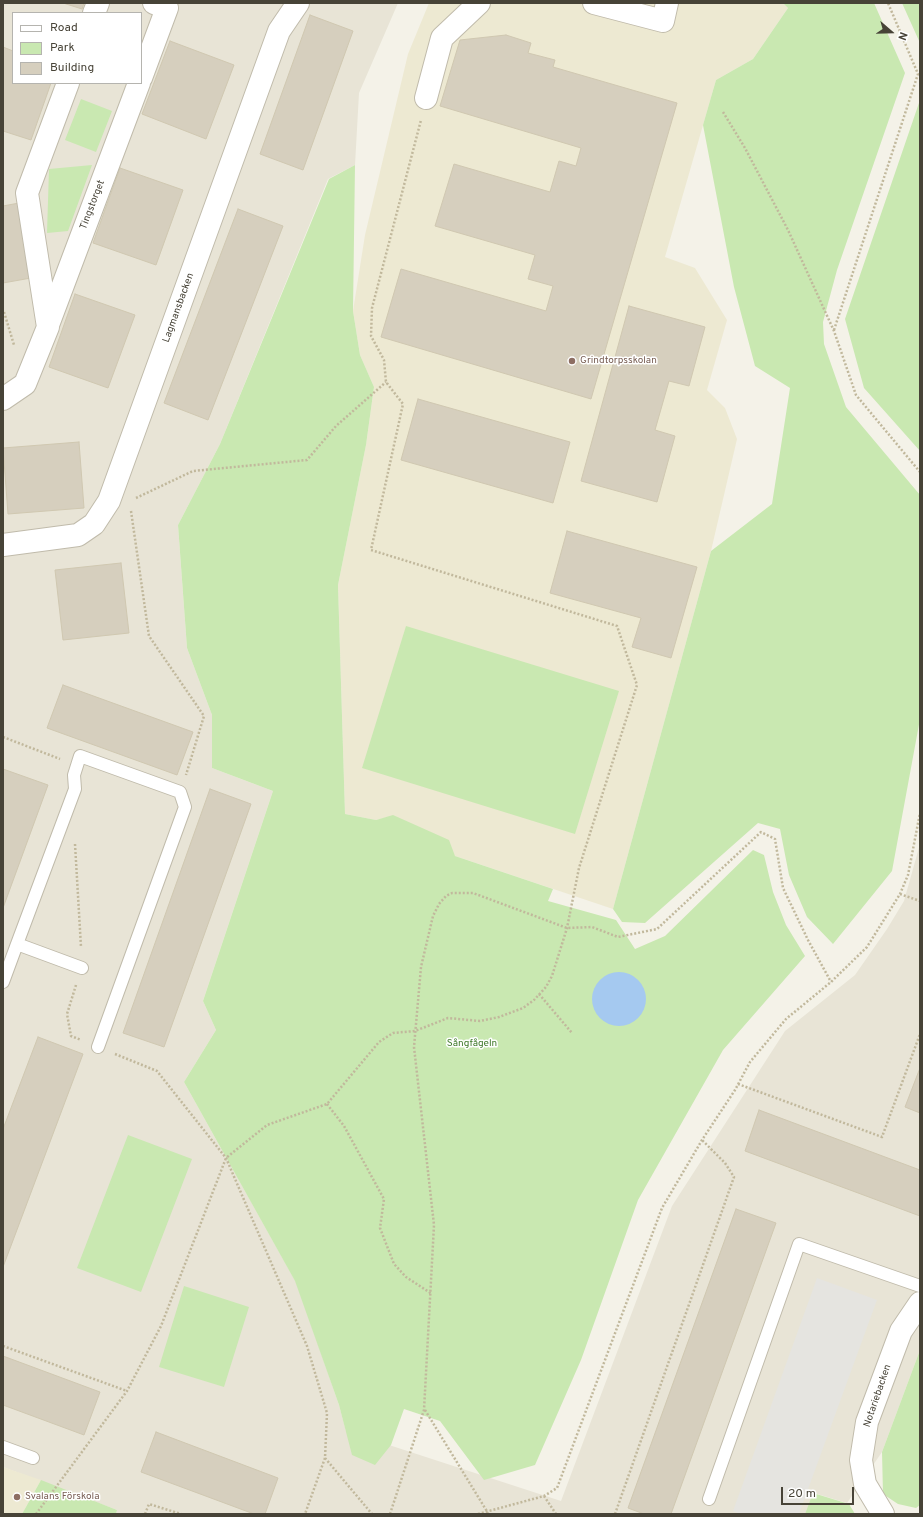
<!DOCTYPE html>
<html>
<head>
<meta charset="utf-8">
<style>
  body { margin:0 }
  #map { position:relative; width:923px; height:1517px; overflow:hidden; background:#f4f2e8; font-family:Overpass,sans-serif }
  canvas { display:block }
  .frame { position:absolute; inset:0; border:4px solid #474337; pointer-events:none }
  .legend { position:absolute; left:12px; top:12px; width:130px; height:72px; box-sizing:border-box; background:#fff; border:1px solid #b5b4af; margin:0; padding:5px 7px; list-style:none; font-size:12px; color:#474337 }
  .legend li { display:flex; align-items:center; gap:8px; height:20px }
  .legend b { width:20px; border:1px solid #b5b4af }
  .north { position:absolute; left:871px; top:12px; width:40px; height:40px; -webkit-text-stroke:3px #fff; paint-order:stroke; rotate:110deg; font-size:11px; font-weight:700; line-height:16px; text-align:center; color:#474337 }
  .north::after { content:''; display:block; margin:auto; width:14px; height:18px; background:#474337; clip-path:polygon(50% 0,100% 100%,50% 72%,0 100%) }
  .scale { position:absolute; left:781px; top:1487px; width:73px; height:18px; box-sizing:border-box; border:2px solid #474337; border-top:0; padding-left:5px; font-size:12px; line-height:14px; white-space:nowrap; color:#474337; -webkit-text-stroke:3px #fff; paint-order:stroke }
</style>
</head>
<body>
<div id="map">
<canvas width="923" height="1517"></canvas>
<div class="frame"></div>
<ul class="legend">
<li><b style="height:5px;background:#fff"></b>Road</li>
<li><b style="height:11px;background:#c9e8b1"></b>Park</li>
<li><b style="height:11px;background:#d6cfbe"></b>Building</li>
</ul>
<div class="north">N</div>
<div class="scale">20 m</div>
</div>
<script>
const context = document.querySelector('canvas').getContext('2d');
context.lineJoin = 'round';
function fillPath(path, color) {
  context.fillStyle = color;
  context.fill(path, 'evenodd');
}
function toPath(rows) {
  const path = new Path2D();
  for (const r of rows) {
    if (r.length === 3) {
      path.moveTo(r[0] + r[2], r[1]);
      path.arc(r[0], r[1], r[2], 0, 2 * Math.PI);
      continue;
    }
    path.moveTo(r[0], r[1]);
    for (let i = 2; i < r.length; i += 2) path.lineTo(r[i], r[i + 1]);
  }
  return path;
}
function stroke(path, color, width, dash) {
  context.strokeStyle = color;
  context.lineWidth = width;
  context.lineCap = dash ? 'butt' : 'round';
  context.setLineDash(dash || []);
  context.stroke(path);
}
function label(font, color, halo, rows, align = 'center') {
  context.font = font + ' Overpass,sans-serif';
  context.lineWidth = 3;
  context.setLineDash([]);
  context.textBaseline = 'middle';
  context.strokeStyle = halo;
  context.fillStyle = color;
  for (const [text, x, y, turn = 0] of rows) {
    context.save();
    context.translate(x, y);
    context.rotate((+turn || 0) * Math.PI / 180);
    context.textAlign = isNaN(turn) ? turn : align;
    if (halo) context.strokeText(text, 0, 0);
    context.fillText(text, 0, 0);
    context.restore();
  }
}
const residential = toPath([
  [3,3,398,3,359,93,355,165,328,179,220,444,178,525,187,648,212,715,212,768,273,791,203,1001,216,1030,184,1082,297,1284,339,1405,346,1431,561,1501,672,1206,785,1031,855,975,887,929,904,901,920,844,920,1350,882,1452,847,1503,814,1493,805,1514,116,1514,117,1510,3,1467],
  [13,13,141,13,141,83,13,83]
]);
const education = toPath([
  [429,3,783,3,788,8,753,59,716,80,665,257,695,268,727,320,707,390,725,408,737,439,711,551,613,909,455,856,393,816,376,820,345,814,338,585,366,445,374,387,360,355,353,311,365,235,408,54],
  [3,1467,41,1480,22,1514,3,1514]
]);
const green = toPath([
  [783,3,874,3,905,73,837,270,823,322,824,344,846,407,920,495,920,719,892,871,833,944,807,917,789,875,780,829,758,823,645,923,622,922,613,909,711,551,772,504,790,388,755,366,734,287,703,125,716,80,753,59,788,8],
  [902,3,920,3,920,43],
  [81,99,112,111,96,152,65,140],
  [920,100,920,451,864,388,845,319],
  [92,165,68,231,47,233,49,169],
  [355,165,353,311,360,355,374,387,366,445,338,585,345,814,376,820,393,815,449,840,455,856,553,889,548,901,616,920,635,949,665,936,753,850,764,855,773,892,786,925,805,956,723,1050,638,1200,581,1360,535,1465,484,1480,440,1421,404,1409,391,1445,375,1465,352,1455,339,1405,295,1281,184,1082,216,1030,203,1001,273,791,212,768,212,715,187,648,178,525,220,444,329,179],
  [406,626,619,691,575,834,362,768],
  [128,1135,192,1159,141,1292,77,1268],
  [184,1286,249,1307,224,1387,159,1367],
  [920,1350,920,1505,916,1508,898,1504,883,1494,882,1452],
  [41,1480,117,1510,116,1514,22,1514],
  [813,1493,849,1504,855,1514,805,1514]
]);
const parking = toPath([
  [817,1278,877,1300,799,1514,740,1514,733,1511]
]);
const water = toPath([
  [619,999,27]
]);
const building = toPath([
  [63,3,84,3,82,9,63,3],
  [310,15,353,31,303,170,260,154,310,15],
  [506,35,531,43,528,53,555,60,553,67,677,103,591,399,381,337,401,269,546,311,553,286,528,279,535,255,435,226,454,164,550,192,559,161,576,166,581,148,440,106,460,40,506,35],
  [170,41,234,65,206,139,142,114,170,41],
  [3,47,13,51,13,83,51,83,31,140,3,131,3,47],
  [120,168,183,190,156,265,93,243,120,168],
  [19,203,31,278,3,283,3,206,19,203],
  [238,209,283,226,208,420,164,403,238,209],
  [75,294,135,315,108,388,49,367,75,294],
  [629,306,705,327,689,386,669,381,655,430,675,436,657,502,581,481,629,306],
  [418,399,570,442,553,503,401,460,418,399],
  [79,442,84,508,8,514,3,448,79,442],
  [567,531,697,567,671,658,632,647,641,618,550,593,567,531],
  [121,563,129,633,63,640,55,570,121,563],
  [63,685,193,732,177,775,47,728,63,685],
  [3,769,48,785,3,908,3,769],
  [210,789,251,804,164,1047,123,1033,210,789],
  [38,1037,83,1054,3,1267,3,1129,38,1037],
  [920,1068,920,1113,905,1107,920,1068],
  [759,1110,920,1170,920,1216,745,1151,759,1110],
  [736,1209,776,1223,671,1514,644,1514,628,1508,736,1209],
  [3,1356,100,1392,84,1435,3,1405,3,1356],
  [156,1432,278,1478,265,1514,254,1514,141,1472,156,1432]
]);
const path = toPath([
  [723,112,745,148,788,230,834,331,856,395,920,472],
  [4,312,14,345],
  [834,330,918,74,888,3],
  [136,498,193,471,307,460,336,426,386,382],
  [131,511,149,636,204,716,186,775],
  [3,737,60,759],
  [75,844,81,947],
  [900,894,920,901],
  [76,985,67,1014,71,1036,81,1040],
  [539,994,572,1033],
  [115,1054,157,1071,226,1158,307,1346,327,1413,325,1458,305,1514],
  [738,1084,882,1137,920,1034],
  [327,1104,344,1126,384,1199,380,1228,394,1264,406,1277,432,1294],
  [3,1346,127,1391],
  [425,1410,488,1513],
  [325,1458,372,1514],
  [544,1496,556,1514],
  [36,1514,127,1391,161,1326,226,1158,267,1125,327,1104,379,1042,393,1033,415,1031,448,1018,480,1021,499,1017,523,1008,534,1000,546,987,552,976,567,928,579,868,637,685,617,626,371,550,403,404,386,382,384,360,371,336,372,308,421,120],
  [145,1514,149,1504,181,1514],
  [390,1514,424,1410,434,1225,414,1047,421,967,433,916,439,904,446,896,452,893,473,893,567,928,592,927,618,937,657,929,761,832,775,839,783,888,808,940,831,982],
  [478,1514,544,1496,557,1488,662,1208,702,1140,735,1090,750,1062,786,1019,831,982,867,947,900,894,908,875,920,813],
  [615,1514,734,1177,725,1163,702,1140]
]);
const service = toPath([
  [17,944,75,789,74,775,80,756,180,792,185,807,98,1047],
  [3,982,17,944,82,968],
  [3,1447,33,1458],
  [709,1499,799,1244,920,1286]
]);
const minor = toPath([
  [594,3,663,21,667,3],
  [94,13,98,3],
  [141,78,167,8,154,3],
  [426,98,442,38,479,3],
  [48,325,139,83],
  [3,399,25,384,48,327,27,193,68,83],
  [3,545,78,535,94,524,109,501,279,31,298,3],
  [883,1514,865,1484,861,1460,867,1422,901,1331,920,1303]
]);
const markers = [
  [572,361,4,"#8d6e63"],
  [17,1497,4,"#8d6e63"]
];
const streetNames = [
  ["Tingstorget",93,205,-69],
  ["Lagmansbacken",179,308,-70],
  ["Notariebacken",878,1396,-71]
];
const educationNames = [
  ["Grindtorpsskolan",580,361],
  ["Svalans Förskola",25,1497]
];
const parkNames = [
  ["Sångfågeln",472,1044]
];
fillPath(residential, '#e8e4d6');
fillPath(education, '#ede9d2');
fillPath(green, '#c9e8b1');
fillPath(parking, '#e5e4e0');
fillPath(water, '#a5c9f0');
fillPath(building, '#d6cfbe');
stroke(building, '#d0c8b1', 1);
stroke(service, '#c0bbab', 14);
stroke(minor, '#c0bbab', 24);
stroke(path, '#c1b89c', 2.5, [2, 2]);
stroke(service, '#fff', 12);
stroke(minor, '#fff', 22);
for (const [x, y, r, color] of markers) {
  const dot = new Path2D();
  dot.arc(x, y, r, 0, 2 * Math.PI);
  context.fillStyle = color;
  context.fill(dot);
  stroke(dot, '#fff', 1.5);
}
label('10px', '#474337', '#fff', streetNames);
label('10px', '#785e54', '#fff', educationNames, 'left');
label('10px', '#3f792a', '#fff', parkNames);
</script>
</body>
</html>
